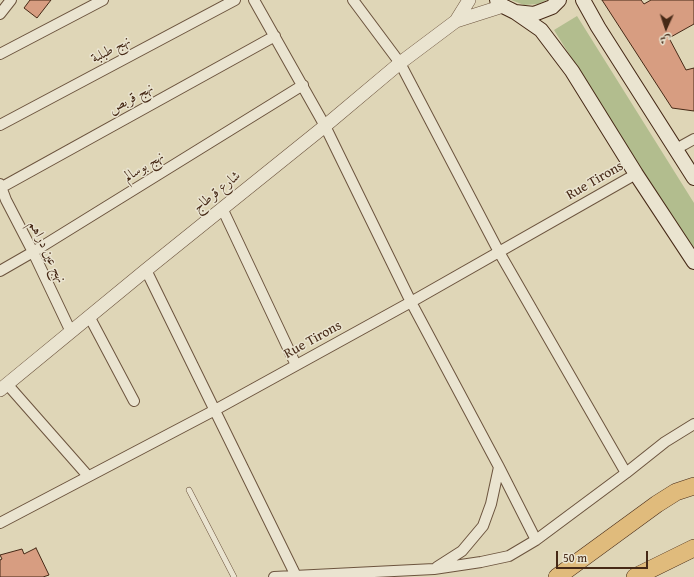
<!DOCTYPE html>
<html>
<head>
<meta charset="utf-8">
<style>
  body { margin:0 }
  #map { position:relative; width:694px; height:577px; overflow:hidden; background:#dfd6b7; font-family:"Gentium Book Plus",Amiri,serif }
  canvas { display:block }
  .north { position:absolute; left:646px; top:8px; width:40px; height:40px; -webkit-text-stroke:3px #eae4d0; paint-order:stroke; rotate:183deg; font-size:11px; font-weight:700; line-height:16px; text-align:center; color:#462916 }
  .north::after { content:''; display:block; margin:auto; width:14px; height:18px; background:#462916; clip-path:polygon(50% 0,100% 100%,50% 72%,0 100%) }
  .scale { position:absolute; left:556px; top:551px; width:92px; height:18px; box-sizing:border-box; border:2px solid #462916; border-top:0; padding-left:5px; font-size:12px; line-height:14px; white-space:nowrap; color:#462916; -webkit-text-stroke:3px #eae4d0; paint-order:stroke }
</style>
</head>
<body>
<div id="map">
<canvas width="694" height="577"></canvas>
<div class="north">ش</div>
<div class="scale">50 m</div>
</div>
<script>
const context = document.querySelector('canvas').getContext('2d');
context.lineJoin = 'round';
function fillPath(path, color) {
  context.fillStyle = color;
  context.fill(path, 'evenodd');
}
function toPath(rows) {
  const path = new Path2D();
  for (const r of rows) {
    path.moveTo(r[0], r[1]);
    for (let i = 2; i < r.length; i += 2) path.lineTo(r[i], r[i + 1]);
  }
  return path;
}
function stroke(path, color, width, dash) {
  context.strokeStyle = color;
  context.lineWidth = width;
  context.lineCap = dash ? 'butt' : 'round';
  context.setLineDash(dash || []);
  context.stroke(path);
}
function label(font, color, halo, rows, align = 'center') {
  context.font = font + ' "Gentium Book Plus",Amiri,serif';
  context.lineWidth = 3;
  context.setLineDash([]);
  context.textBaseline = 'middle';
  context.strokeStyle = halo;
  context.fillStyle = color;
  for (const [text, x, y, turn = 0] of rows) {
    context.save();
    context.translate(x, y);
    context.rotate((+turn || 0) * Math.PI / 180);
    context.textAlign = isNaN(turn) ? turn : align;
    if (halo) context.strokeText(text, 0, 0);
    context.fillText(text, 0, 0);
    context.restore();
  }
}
const green = toPath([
  [511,0,547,0,538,4,524,5],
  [577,16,694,203,694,254,554,30]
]);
const building = toPath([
  [30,0,51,0,37,18,24,8,30,0],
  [602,0,641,0,644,4,651,0,694,0,694,24,669,38,686,70,694,68,694,111,672,108,602,0],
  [36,548,49,575,43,577,0,577,0,560,2,559,0,555,22,549,24,554,36,548]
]);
const service = toPath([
  [189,490,234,577]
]);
const minor = toPath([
  [254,0,325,126,411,302,499,467,536,540],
  [353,0,400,63,499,252,626,473],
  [0,14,11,0],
  [0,54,103,0],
  [0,125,235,0],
  [676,149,694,139],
  [0,184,6,200,33,252,71,332],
  [2,187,275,36],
  [222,208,296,365],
  [146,270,296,576],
  [0,271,33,252,303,85],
  [89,316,134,401],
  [7,384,88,476],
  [0,523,215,410,411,302,636,174],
  [437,567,462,551,483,526,491,504,499,467],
  [274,577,434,569,481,562,509,556,536,540,626,473,665,442,694,424]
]);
const tertiary = toPath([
  [456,21,469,0],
  [0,390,146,270,325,126,400,63,456,21,503,6]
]);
const secondary = toPath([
  [497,0,503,6,515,12,534,14,552,7,559,0],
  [583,0,598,27,694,178],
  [515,12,541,30,572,71,636,174,694,262]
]);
const trunk = toPath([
  [557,577,657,504,676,492,694,486],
  [635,577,694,548]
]);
const streetNames = [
  ["نهج طبلبة",111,50,-28],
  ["نهج قربص",131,99,-29],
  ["نهج بوسالم",144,167,-32],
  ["Rue Tirons",595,181,-30],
  ["شارع قرطاج",217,192,-39],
  ["نهج عين دراهم",47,252,64],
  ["Rue Tirons",313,340,-29]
];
fillPath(green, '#b2bd8e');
fillPath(building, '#d79d81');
stroke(building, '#462916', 1);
stroke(service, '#6c543e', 6);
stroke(minor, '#6c543e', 12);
stroke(tertiary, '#6c543e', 14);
stroke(secondary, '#462916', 16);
stroke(trunk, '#462916', 18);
stroke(service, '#eae4d0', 5);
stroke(minor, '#eae4d0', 10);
stroke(tertiary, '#eae4d0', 13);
stroke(secondary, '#eae4d0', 14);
stroke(trunk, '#e0bb7c', 17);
label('14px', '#462916', '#eae4d0', streetNames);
</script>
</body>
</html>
